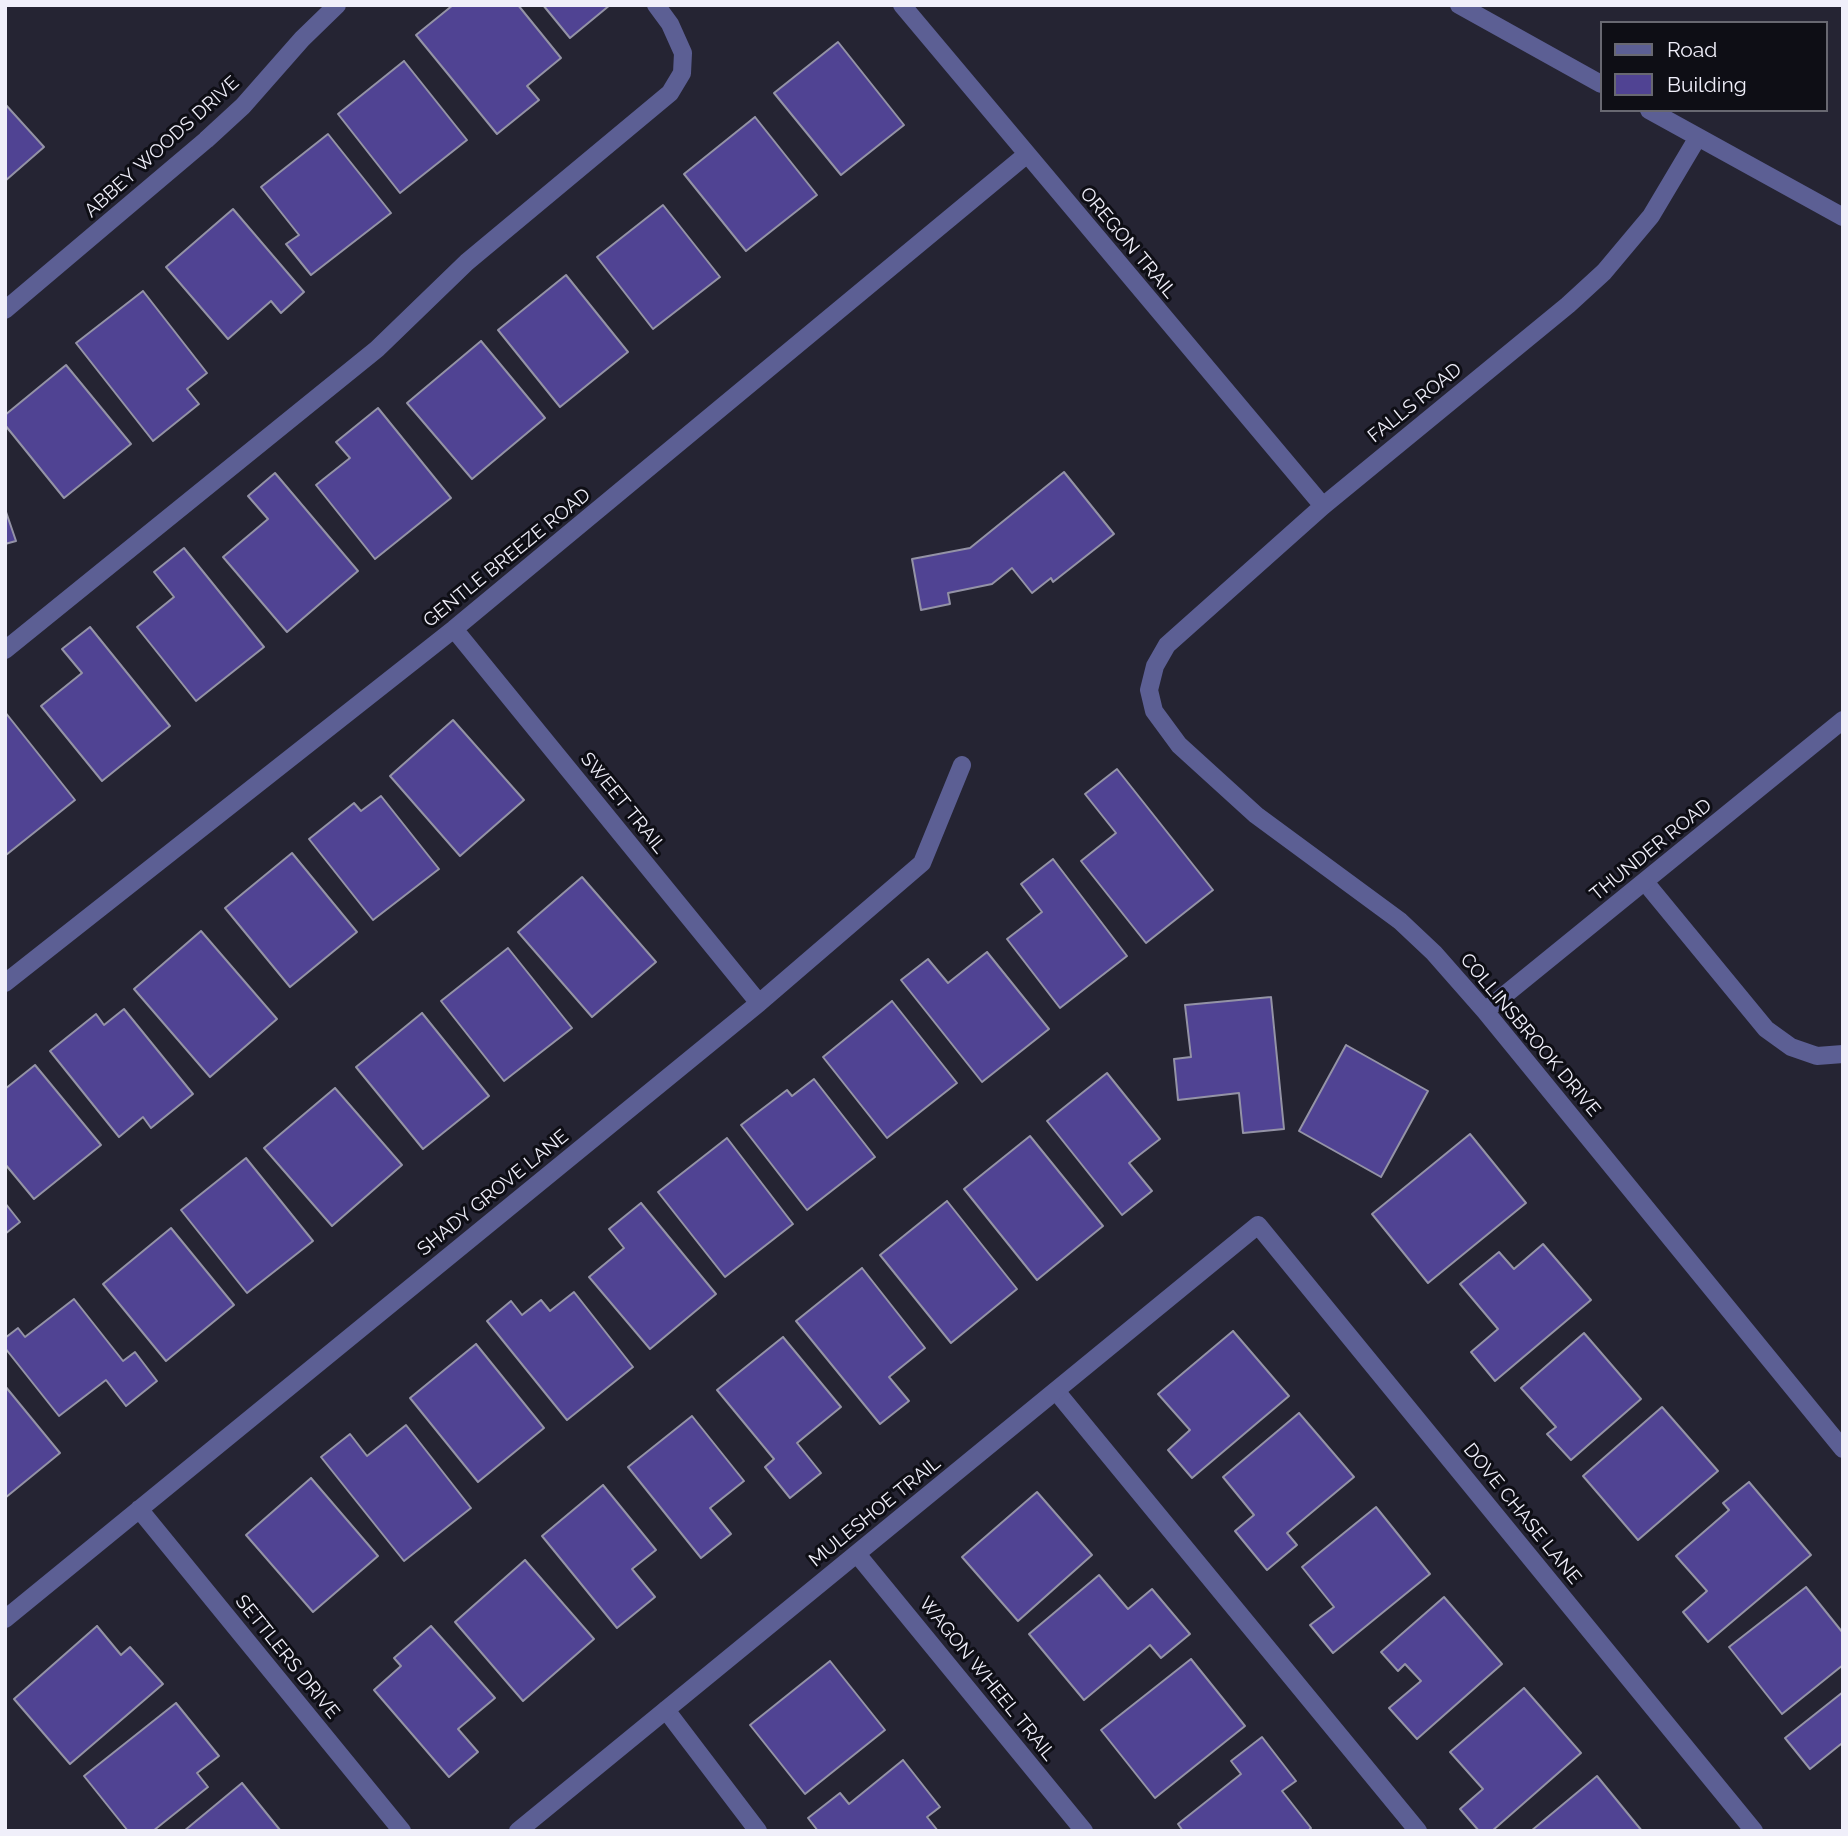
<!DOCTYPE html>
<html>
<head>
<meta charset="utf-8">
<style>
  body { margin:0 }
  #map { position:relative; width:1848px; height:1836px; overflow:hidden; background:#252433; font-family:Raleway,sans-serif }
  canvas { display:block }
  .frame { position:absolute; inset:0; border:7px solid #f0effa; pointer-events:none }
  .legend { position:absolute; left:1600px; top:21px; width:228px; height:91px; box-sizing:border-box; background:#0e0e15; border:2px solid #686871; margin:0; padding:9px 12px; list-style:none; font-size:21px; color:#f0effa }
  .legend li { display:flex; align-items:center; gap:14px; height:35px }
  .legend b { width:35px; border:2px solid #686871 }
</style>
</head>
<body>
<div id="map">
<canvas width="1848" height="1836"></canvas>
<div class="frame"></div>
<ul class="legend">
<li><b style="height:9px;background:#5c5f94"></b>Road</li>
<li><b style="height:19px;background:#504393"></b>Building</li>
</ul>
</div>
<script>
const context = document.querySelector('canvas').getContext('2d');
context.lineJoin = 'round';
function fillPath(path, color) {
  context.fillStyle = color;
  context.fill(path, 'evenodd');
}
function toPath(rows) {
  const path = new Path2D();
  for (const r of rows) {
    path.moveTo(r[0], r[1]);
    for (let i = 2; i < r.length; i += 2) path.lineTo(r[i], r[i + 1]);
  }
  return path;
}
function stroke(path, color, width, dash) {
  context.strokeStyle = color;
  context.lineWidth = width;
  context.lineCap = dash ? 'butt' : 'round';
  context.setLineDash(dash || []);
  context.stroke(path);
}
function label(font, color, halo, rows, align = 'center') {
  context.font = font + ' Raleway,sans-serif';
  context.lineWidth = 6;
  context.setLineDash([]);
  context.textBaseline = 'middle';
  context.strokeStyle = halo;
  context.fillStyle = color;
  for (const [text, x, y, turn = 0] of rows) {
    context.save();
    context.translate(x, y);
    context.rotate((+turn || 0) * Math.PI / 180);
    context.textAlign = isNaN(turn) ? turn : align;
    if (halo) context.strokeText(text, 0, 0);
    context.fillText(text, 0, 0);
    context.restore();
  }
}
const building = toPath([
  [453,5,518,5,561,58,527,86,539,100,497,134,416,35,453,5],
  [543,5,610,5,570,38,543,5],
  [838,42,904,125,841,175,774,93,838,42],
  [404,61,467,140,400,193,338,114,404,61],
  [5,104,44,147,5,181,5,104],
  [755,117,817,195,746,251,684,174,755,117],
  [328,134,391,213,311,275,286,244,299,235,261,187,328,134],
  [663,205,720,277,653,329,597,257,663,205],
  [233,209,304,292,281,313,271,301,228,339,166,267,233,209],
  [566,275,628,352,560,407,498,330,566,275],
  [143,291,207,373,187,389,199,404,153,441,76,343,143,291],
  [481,341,545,418,472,479,407,403,481,341],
  [66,365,131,444,64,498,5,425,5,415,66,365],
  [378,408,451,498,375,559,316,485,350,458,336,442,378,408],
  [1064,472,1114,534,1053,582,1051,578,1032,593,1012,568,992,584,948,593,950,604,921,610,912,559,970,548,1064,472],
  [275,473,358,571,287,632,223,557,268,519,248,496,275,473],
  [5,509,16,541,5,544,5,509],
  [184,548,264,647,196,701,137,627,174,597,154,572,184,548],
  [90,627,170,726,102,781,41,706,82,673,62,649,90,627],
  [5,712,75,800,6,855,5,855,5,712],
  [453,720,524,800,460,856,390,776,453,720],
  [1117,769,1213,890,1146,943,1081,861,1116,833,1085,794,1117,769],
  [381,796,439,869,373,920,309,839,354,803,361,811,381,796],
  [292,853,357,932,290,987,225,908,292,853],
  [1053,859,1127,956,1060,1008,1007,939,1042,912,1021,884,1053,859],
  [582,877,656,962,592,1017,518,932,582,877],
  [201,931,277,1019,210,1077,134,989,201,931],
  [508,948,572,1028,504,1081,441,1001,508,948],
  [987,952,1049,1029,982,1082,901,980,928,959,948,983,987,952],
  [1271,997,1284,1129,1243,1133,1239,1093,1178,1100,1174,1059,1191,1057,1185,1005,1271,997],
  [892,1001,957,1083,887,1138,823,1057,892,1001],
  [124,1009,193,1094,151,1128,143,1117,119,1137,50,1051,96,1014,104,1025,124,1009],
  [422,1013,489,1096,423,1149,356,1067,422,1013],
  [1346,1045,1428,1091,1381,1177,1299,1131,1346,1045],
  [35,1065,101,1145,34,1199,5,1164,5,1089,35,1065],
  [1107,1073,1160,1139,1129,1163,1152,1191,1122,1215,1047,1121,1107,1073],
  [814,1079,875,1157,807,1210,741,1125,787,1090,792,1096,814,1079],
  [335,1088,402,1165,332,1226,264,1148,335,1088],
  [1470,1134,1526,1203,1428,1283,1372,1214,1470,1134],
  [1030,1136,1103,1226,1037,1280,964,1189,1030,1136],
  [727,1138,793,1224,725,1277,658,1192,727,1138],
  [246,1158,313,1241,247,1293,181,1210,246,1158],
  [947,1201,1017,1289,951,1343,880,1255,947,1201],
  [5,1203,20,1222,5,1234,5,1203],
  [641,1203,716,1294,650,1349,589,1277,624,1248,609,1229,641,1203],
  [171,1228,234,1305,166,1361,103,1284,171,1228],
  [1543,1244,1591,1300,1495,1381,1471,1352,1498,1329,1460,1284,1499,1252,1514,1269,1543,1244],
  [862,1268,925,1348,889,1377,909,1401,880,1424,796,1321,862,1268],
  [574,1292,633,1367,567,1420,487,1321,511,1301,522,1315,541,1300,550,1311,574,1292],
  [74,1299,123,1361,135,1352,157,1381,126,1406,106,1380,59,1416,5,1348,5,1338,18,1328,25,1337,74,1299],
  [1233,1331,1289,1396,1192,1478,1168,1450,1190,1430,1158,1394,1233,1331],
  [1584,1333,1641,1399,1571,1460,1547,1434,1556,1427,1521,1388,1584,1333],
  [783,1337,841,1407,797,1443,821,1473,790,1498,765,1467,774,1459,717,1390,783,1337],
  [476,1344,544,1428,478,1482,410,1398,476,1344],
  [5,1386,60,1453,5,1498,5,1386],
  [1662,1407,1718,1471,1638,1540,1583,1476,1662,1407],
  [1299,1413,1354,1477,1287,1533,1297,1545,1267,1570,1235,1531,1254,1515,1223,1477,1299,1413],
  [692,1416,744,1481,710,1508,731,1534,701,1558,628,1467,692,1416],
  [406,1425,471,1508,404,1561,321,1457,350,1434,367,1456,406,1425],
  [311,1478,378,1556,313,1612,246,1535,311,1478],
  [1749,1482,1811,1555,1708,1642,1683,1612,1707,1591,1676,1556,1729,1510,1723,1503,1749,1482],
  [603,1485,656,1550,632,1569,655,1597,617,1628,542,1536,603,1485],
  [1037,1492,1092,1555,1018,1621,962,1557,1037,1492],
  [1376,1507,1430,1574,1333,1653,1310,1625,1334,1607,1302,1567,1376,1507],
  [525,1560,594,1639,523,1701,455,1622,525,1560],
  [1099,1575,1128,1609,1152,1589,1190,1634,1161,1658,1150,1645,1084,1700,1029,1634,1099,1575],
  [1806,1587,1843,1633,1843,1665,1782,1714,1729,1647,1806,1587],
  [1444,1597,1502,1664,1417,1739,1389,1708,1421,1681,1405,1664,1398,1671,1381,1652,1444,1597],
  [97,1626,121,1655,130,1647,163,1684,70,1764,14,1699,97,1626],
  [431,1626,495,1698,458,1729,478,1752,449,1777,374,1690,401,1666,394,1658,431,1626],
  [1191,1659,1245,1726,1155,1798,1101,1730,1191,1659],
  [830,1661,885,1730,805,1794,750,1725,830,1661],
  [1524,1688,1581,1753,1492,1831,1479,1831,1460,1809,1483,1789,1450,1752,1524,1688],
  [1843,1692,1843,1746,1841,1744,1810,1769,1785,1738,1843,1692],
  [176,1703,219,1756,197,1773,208,1787,153,1831,128,1831,84,1776,176,1703],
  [1262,1737,1296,1781,1282,1791,1311,1828,1308,1831,1183,1831,1178,1824,1241,1774,1231,1761,1262,1737],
  [903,1760,940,1807,927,1817,938,1831,818,1831,808,1818,840,1793,849,1804,903,1760],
  [1597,1776,1642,1831,1531,1831,1597,1776],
  [242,1783,280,1830,184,1831,242,1783]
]);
const lane = toPath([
  [5,650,377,349,467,262,670,93,682,73,683,53,670,24,656,5],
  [1645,882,1766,1029,1791,1047,1817,1056,1843,1054],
  [1056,1391,1418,1831],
  [666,1710,758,1831]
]);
const street = toPath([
  [902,5,1323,506],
  [1459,5,1601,84],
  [1649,110,1843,217],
  [1698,137,1651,216,1604,272,1568,305,1323,506,1167,645,1155,666,1149,690,1154,711,1179,745,1256,815,1400,921,1434,953,1485,1011,1843,1449],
  [5,310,206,140,243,106,302,39,337,5],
  [454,629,759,1003],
  [5,983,454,629,1026,155],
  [1485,1011,1843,720],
  [139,1509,402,1831],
  [857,1554,1084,1831],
  [5,1619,759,1003,922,863,962,765],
  [518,1831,1258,1225,1754,1831]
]);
const streetNames = [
  ["ABBEY WOODS DRIVE",162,147,-42],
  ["OREGON TRAIL",1128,243,50],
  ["FALLS ROAD",1415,403,-39],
  ["GENTLE BREEZE ROAD",507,558,-39],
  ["SWEET TRAIL",623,803,51],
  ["THUNDER ROAD",1651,850,-39],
  ["COLLINSBROOK DRIVE",1530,1035,50],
  ["SHADY GROVE LANE",493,1193,-39],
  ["MULESHOE TRAIL",875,1512,-39],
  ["DOVE CHASE LANE",1522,1514,51],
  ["SETTLERS DRIVE",287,1657,51],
  ["WAGON WHEEL TRAIL",987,1679,51]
];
fillPath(building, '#504393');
stroke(building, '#9493a6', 2);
stroke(lane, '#5c5f94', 18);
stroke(street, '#5c5f94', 18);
label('19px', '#f0effa', '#0e0e15', streetNames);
</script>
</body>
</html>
